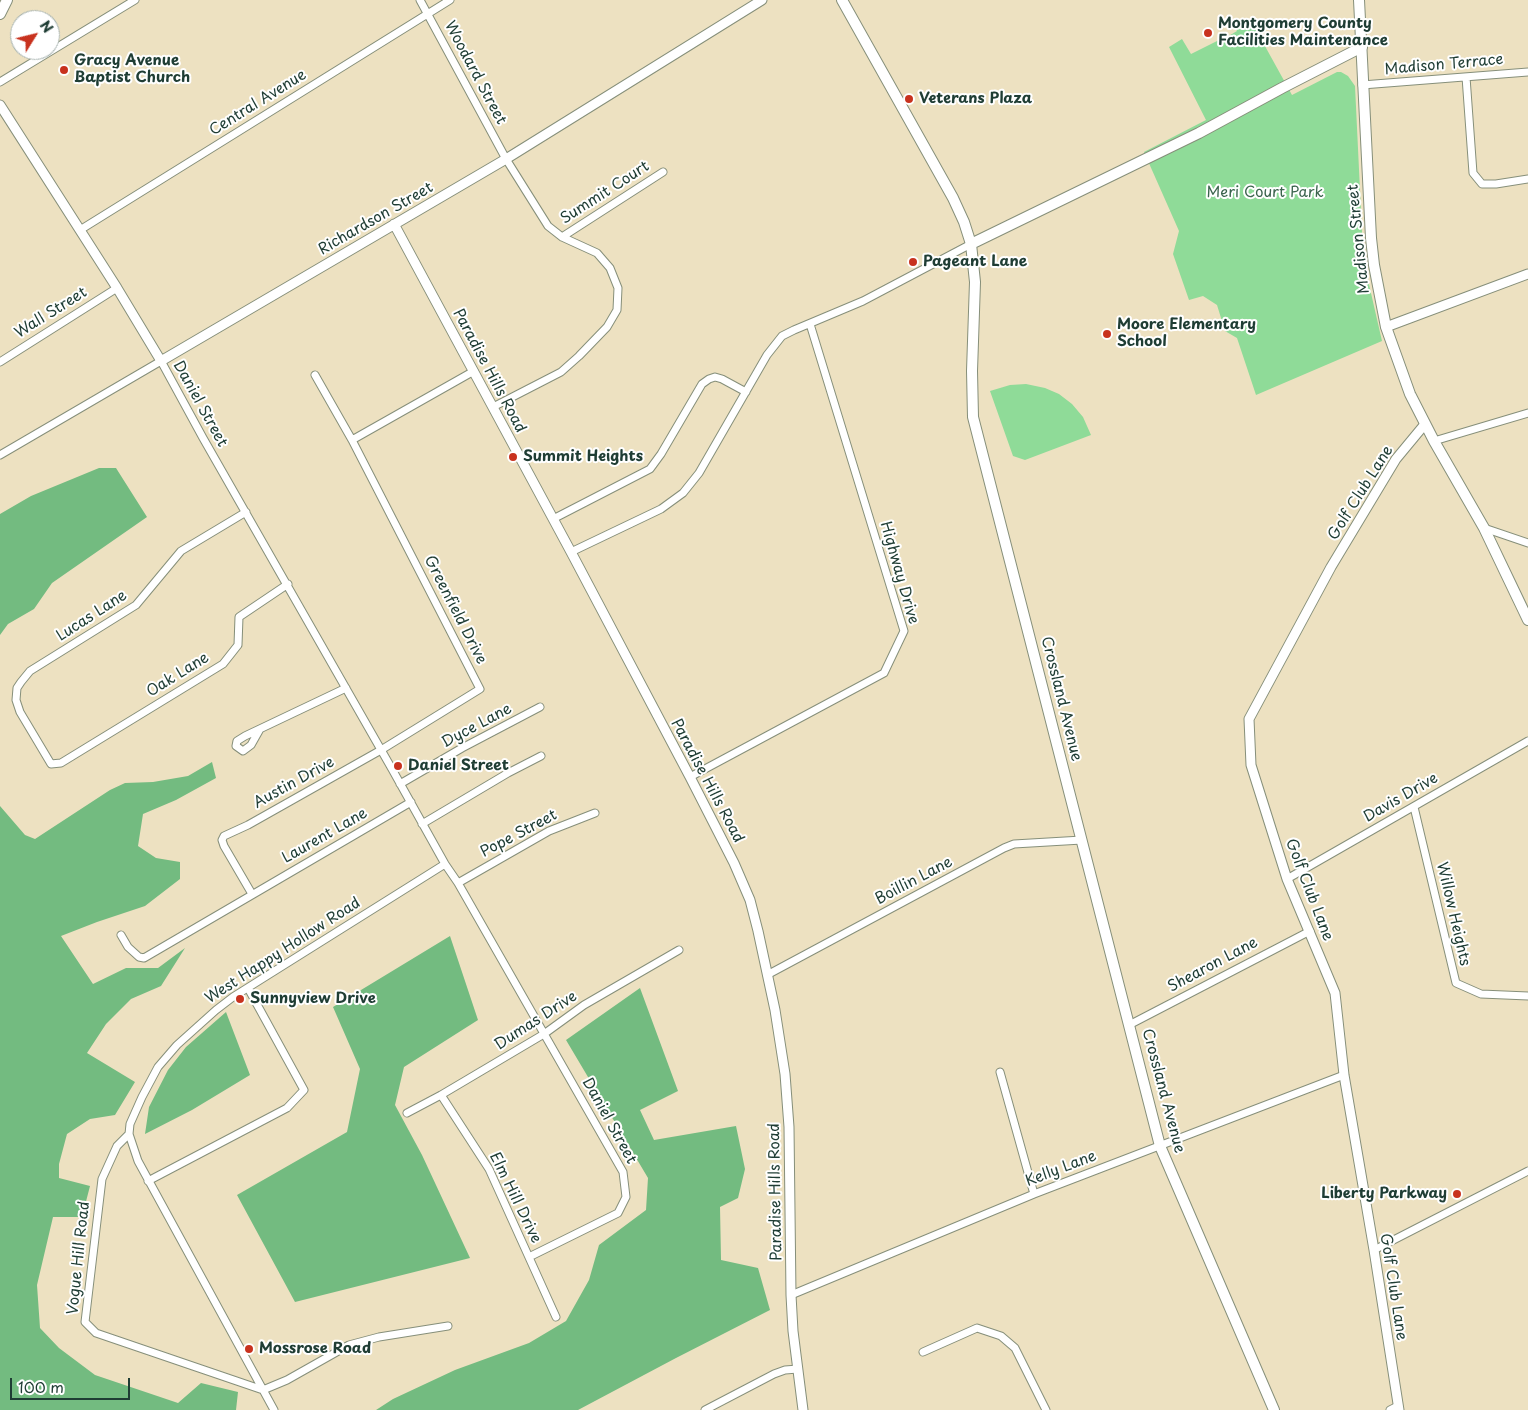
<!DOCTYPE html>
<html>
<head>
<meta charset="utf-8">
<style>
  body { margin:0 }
  #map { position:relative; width:1528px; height:1410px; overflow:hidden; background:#ede1c1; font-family:"Playpen Sans",sans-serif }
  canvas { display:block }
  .north { position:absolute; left:10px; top:10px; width:50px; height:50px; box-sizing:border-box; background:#fff; border:1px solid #a5b1ae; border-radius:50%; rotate:54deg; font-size:14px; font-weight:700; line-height:20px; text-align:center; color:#1f3d34 }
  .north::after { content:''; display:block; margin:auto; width:18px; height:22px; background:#c8321e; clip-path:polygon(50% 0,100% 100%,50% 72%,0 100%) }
  .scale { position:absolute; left:10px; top:1378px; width:120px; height:22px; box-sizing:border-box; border:2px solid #1f3d34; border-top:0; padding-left:6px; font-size:15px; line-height:18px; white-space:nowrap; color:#1f3d34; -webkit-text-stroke:4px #fff; paint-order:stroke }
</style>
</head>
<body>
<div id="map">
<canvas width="1528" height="1410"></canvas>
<div class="north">N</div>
<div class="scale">100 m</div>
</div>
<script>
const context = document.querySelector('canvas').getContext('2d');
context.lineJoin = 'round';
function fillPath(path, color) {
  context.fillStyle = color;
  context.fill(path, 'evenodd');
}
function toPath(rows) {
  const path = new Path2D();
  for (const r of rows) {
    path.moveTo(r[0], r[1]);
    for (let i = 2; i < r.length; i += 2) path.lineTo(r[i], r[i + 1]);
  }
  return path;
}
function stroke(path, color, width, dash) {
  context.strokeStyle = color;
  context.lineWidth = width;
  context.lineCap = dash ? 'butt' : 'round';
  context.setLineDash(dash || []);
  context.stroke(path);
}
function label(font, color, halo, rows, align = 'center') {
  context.font = font + ' "Playpen Sans",sans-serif';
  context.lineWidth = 4;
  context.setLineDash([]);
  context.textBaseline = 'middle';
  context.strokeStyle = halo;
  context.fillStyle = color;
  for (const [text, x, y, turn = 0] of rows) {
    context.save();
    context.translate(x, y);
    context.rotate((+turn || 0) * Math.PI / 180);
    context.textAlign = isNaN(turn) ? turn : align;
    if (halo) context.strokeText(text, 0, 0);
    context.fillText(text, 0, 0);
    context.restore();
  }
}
const green = toPath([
  [1250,19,1292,95,1337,72,1341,72,1348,76,1355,86,1362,232,1368,280,1382,341,1256,395,1237,338,1225,331,1217,305,1203,296,1189,300,1173,254,1179,231,1144,152,1206,120,1169,47,1182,39,1191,54,1221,39,1222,40,1237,31,1236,29],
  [1026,384,1045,388,1059,394,1072,404,1083,417,1091,435,1025,460,1013,456,990,391,1010,385]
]);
const forest = toPath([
  [99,468,116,468,147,517,52,583,34,609,8,624,0,635,0,514,31,496],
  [212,762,216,778,176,800,143,814,138,846,156,858,180,862,180,879,145,906,97,922,61,936,93,984,126,968,158,968,185,948,161,986,131,999,106,1024,87,1053,135,1082,115,1115,90,1119,67,1134,59,1164,59,1178,90,1186,82,1217,53,1217,37,1285,40,1328,59,1348,95,1375,178,1403,201,1383,238,1392,236,1410,0,1410,0,806,25,835,35,839,110,790,125,783,153,782,188,776],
  [450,936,478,1020,404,1067,395,1105,422,1155,470,1258,295,1302,237,1195,347,1132,360,1069,333,1007],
  [640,988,678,1091,640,1110,654,1140,736,1126,745,1169,738,1198,720,1207,721,1260,758,1268,770,1310,676,1358,578,1410,376,1410,393,1399,455,1370,529,1343,566,1321,589,1280,599,1245,646,1210,648,1178,566,1040],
  [226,1012,250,1075,192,1110,145,1134,149,1107,168,1070,186,1047]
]);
const minor = toPath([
  [420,0,506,159,548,226,562,237,597,253,610,268,618,288,617,310,607,327,579,356,561,372,493,407],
  [1466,77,1473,173,1482,184,1496,184,1528,179],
  [0,82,135,0],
  [1362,85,1528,72],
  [80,230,450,0],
  [562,237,663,172],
  [0,362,117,288],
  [352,440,474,371],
  [1434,441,1528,413],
  [0,455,161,361,203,438,392,769,445,864,458,883,623,1172,626,1197,618,1213,529,1257],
  [246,512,181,551,136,605,30,671,21,682,17,688,16,700,20,712,51,764,61,763,223,664,238,645,239,617,288,584],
  [553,519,650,469,661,454,702,384,709,379,715,377,722,379,746,392],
  [1484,528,1528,543],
  [571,552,661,509,683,493,699,473,767,355,782,336,794,330,863,301,971,244],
  [260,729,251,745,243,751,236,746,237,741,245,736,346,688],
  [690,777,884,673,904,631,810,324],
  [400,784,462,748,540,707],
  [1414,807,1456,983,1481,994,1528,996],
  [422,824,508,773,541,756],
  [1287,879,1528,741],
  [458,883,549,831,595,813],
  [252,894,224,846,222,840,224,836,248,825,381,750,480,689,352,440,315,375],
  [121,935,128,947,139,957,144,958,411,802],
  [767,975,1004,848,1014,844,1082,840],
  [1129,1025,1310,931],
  [1000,1072,1034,1194],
  [441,1095,489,1169,556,1317],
  [407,1113,441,1095,544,1034,584,1005,679,950],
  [129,1134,117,1146,102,1179,85,1322,96,1333,263,1390,287,1380,349,1345,379,1337,448,1326],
  [148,1181,287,1108,304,1090,248,988],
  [1374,1250,1528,1171],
  [791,1295,1034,1194,1344,1075],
  [923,1352,977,1328,1001,1336,1015,1348,1046,1410],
  [274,1410,138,1161,129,1134,130,1124,142,1097,158,1067,177,1045,216,1010,233,997,445,864],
  [705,1410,774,1374,785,1370,798,1369],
  [1390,1410,1398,1406]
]);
const tertiary = toPath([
  [0,105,117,288,161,361,506,159,762,0],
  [394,224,571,552,690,777,734,863,750,900,758,931,775,1010,785,1074,789,1127,791,1295,793,1331,803,1410],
  [1386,327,1528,274],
  [1399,1410,1374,1250,1344,1075,1335,993,1287,879,1251,765,1249,719,1331,567,1396,459,1425,424]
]);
const secondary = toPath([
  [842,0,953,198,964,222,971,244,975,282,972,371,973,417,1160,1146,1274,1410],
  [0,14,7,0],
  [971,244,1199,133,1282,88,1362,47]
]);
const primary = toPath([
  [1359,0,1371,238,1374,265,1386,327,1410,394,1434,441,1484,528,1528,620]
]);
const markers = [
  [1208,33,5,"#c8321e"],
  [64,70,5,"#c8321e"],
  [909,99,5,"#c8321e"],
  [913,262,5,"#c8321e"],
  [1107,334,5,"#c8321e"],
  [513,457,5,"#c8321e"],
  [398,766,5,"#c8321e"],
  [240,999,5,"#c8321e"],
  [1457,1194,5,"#c8321e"],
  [249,1349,5,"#c8321e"]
];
const poiNames = [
  ["Montgomery County",1218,24],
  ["Facilities Maintenance",1218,41],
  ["Gracy Avenue",74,61],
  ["Baptist Church",74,78],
  ["Veterans Plaza",919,99],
  ["Pageant Lane",923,262],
  ["Moore Elementary",1117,325],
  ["School",1117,342],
  ["Summit Heights",523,457],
  ["Daniel Street",408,766],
  ["Sunnyview Drive",250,999],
  ["Liberty Parkway",1447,1194,"right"],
  ["Mossrose Road",259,1349]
];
const streetNames = [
  ["Madison Terrace",1444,65,-5],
  ["Woodard Street",475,73,62],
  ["Central Avenue",258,103,-32],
  ["Summit Court",605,193,-33],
  ["Richardson Street",376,219,-30],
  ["Madison Street",1359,239,-96],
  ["Wall Street",51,313,-32],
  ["Paradise Hills Road",489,371,62],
  ["Daniel Street",200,404,61],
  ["Golf Club Lane",1361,493,-58],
  ["Highway Drive",899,573,74],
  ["Greenfield Drive",455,610,63],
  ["Lucas Lane",92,616,-33],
  ["Oak Lane",178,675,-32],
  ["Crossland Avenue",1061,699,76],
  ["Dyce Lane",477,726,-28],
  ["Paradise Hills Road",707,781,62],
  ["Austin Drive",294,783,-29],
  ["Davis Drive",1401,798,-30],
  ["Pope Street",519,834,-28],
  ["Laurent Lane",325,836,-30],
  ["Boillin Lane",914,881,-28],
  ["Golf Club Lane",1309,890,69],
  ["Willow Heights",1453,914,77],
  ["West Happy Hollow Road",283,951,-33],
  ["Shearon Lane",1213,965,-28],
  ["Dumas Drive",536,1021,-33],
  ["Crossland Avenue",1163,1091,75],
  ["Daniel Street",609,1121,61],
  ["Kelly Lane",1061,1169,-21],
  ["Paradise Hills Road",776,1192,-91],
  ["Elm Hill Drive",515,1198,64],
  ["Vogue Hill Road",79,1258,-84],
  ["Golf Club Lane",1393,1287,81]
];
const parkNames = [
  ["Meri Court Park",1265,193]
];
fillPath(green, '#8fdb98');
fillPath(forest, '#73bb80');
stroke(minor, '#868f7a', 9);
stroke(tertiary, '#868f7a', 11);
stroke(secondary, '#868f7a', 12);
stroke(primary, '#868f7a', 12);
stroke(minor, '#fff', 7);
stroke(tertiary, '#fff', 9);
stroke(secondary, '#fff', 10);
stroke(primary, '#fff', 10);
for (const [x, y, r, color] of markers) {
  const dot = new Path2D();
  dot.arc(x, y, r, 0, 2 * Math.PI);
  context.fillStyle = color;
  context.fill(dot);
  stroke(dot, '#fff', 2);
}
label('bold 15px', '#1f3d34', '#fff', poiNames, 'left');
label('15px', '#1f3d34', '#fff', streetNames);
label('15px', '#3b644d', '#fff', parkNames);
</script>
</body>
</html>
